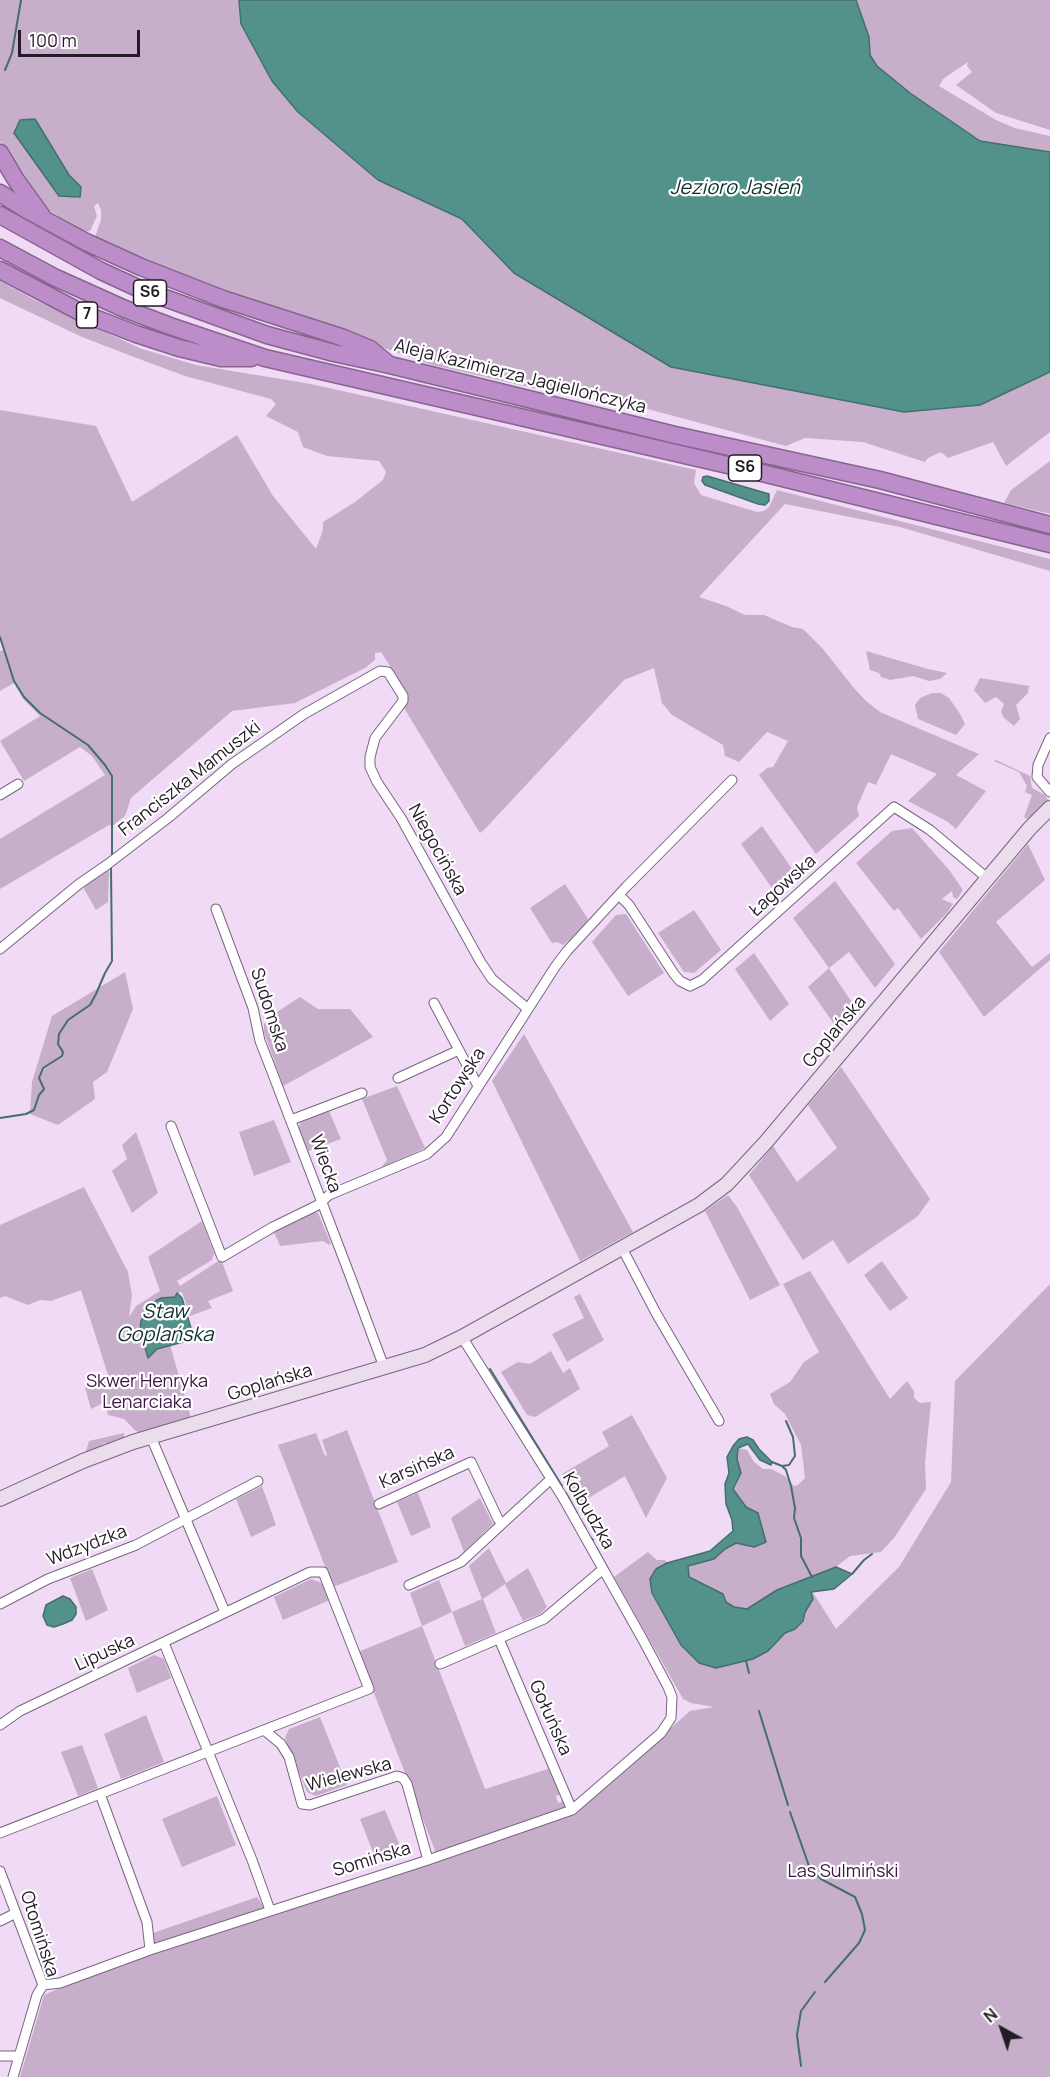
<!DOCTYPE html>
<html>
<head>
<meta charset="utf-8">
<style>
  body { margin:0 }
  #map { position:relative; width:1050px; height:2077px; overflow:hidden; background:#f0daf6; font-family:Manrope,sans-serif }
  canvas { display:block }
  .north { position:absolute; left:972px; top:1999px; width:60px; height:60px; -webkit-text-stroke:4px #fff; paint-order:stroke; rotate:320deg; font-size:16px; font-weight:700; line-height:24px; text-align:center; color:#231b25 }
  .north::after { content:''; display:block; margin:auto; width:21px; height:27px; background:#231b25; clip-path:polygon(50% 0,100% 100%,50% 72%,0 100%) }
  .scale { position:absolute; left:18px; top:30px; width:122px; height:27px; box-sizing:border-box; border:3px solid #231b25; border-top:0; padding-left:8px; font-size:18px; line-height:21px; white-space:nowrap; color:#231b25; -webkit-text-stroke:4px #fff; paint-order:stroke }
</style>
</head>
<body>
<div id="map">
<canvas width="1050" height="2077"></canvas>
<div class="north">N</div>
<div class="scale">100 m</div>
</div>
<script>
const context = document.querySelector('canvas').getContext('2d');
context.lineJoin = 'round';
function fillPath(path, color) {
  context.fillStyle = color;
  context.fill(path, 'evenodd');
}
function toPath(rows) {
  const path = new Path2D();
  for (const r of rows) {
    path.moveTo(r[0], r[1]);
    for (let i = 2; i < r.length; i += 2) path.lineTo(r[i], r[i + 1]);
  }
  return path;
}
function stroke(path, color, width, dash) {
  context.strokeStyle = color;
  context.lineWidth = width;
  context.lineCap = dash ? 'butt' : 'round';
  context.setLineDash(dash || []);
  context.stroke(path);
}
function label(font, color, halo, rows, align = 'center') {
  context.font = font + ' Manrope,sans-serif';
  context.lineWidth = 4.5;
  context.setLineDash([]);
  context.textBaseline = 'middle';
  context.strokeStyle = halo;
  context.fillStyle = color;
  for (const [text, x, y, turn = 0] of rows) {
    context.save();
    context.translate(x, y);
    context.rotate((+turn || 0) * Math.PI / 180);
    context.textAlign = isNaN(turn) ? turn : align;
    if (halo) context.strokeText(text, 0, 0);
    context.fillText(text, 0, 0);
    context.restore();
  }
}
const green = toPath([
  [0,0,239,0,241,24,272,81,298,112,378,180,462,219,514,273,671,367,980,405,1050,372,1050,432,1006,466,993,442,948,458,941,452,928,458,925,462,863,442,805,438,786,446,573,389,564,395,432,365,168,271,95,237,101,220,101,210,98,203,94,206,97,216,90,231,85,232,72,225,49,210,26,187,11,165,0,141],
  [35,119,69,175,80,197,59,196,14,133],
  [856,0,1050,0,1050,130,996,113,956,85,972,72,967,66,968,62,943,79,939,86,996,120,1015,128,1050,136,1050,152,980,141,910,93,877,66,870,55,869,37],
  [0,281,33,299,142,349,196,365,311,384,696,470,694,483,701,495,757,512,764,511,769,507,777,490,1050,559,1050,571,900,527,785,504,699,597,726,606,745,615,764,615,792,627,803,629,823,649,853,687,866,701,880,712,979,754,956,775,986,791,956,829,948,822,908,801,937,774,891,754,876,785,868,782,857,807,859,816,816,854,759,775,767,768,773,767,788,741,767,732,739,762,725,756,723,745,672,715,662,703,654,668,624,680,484,830,480,833,404,708,407,699,399,680,381,652,375,653,375,660,365,668,295,703,232,711,131,798,125,816,112,826,109,825,0,889,0,839,105,775,92,756,80,747,24,781,0,741,40,716,23,699,14,683,0,691,0,651,4,650,0,640,0,410,96,426,132,502,237,435,273,496,316,549,323,530,323,522,355,502,383,480,386,472,379,461,327,456,303,447,298,432,266,416,276,404,271,399,185,376,134,357,82,337,0,298],
  [1050,461,1050,514,1004,503,1011,490],
  [866,651,928,669,947,673,940,679,929,681,913,676,890,680,881,677,879,673,870,670],
  [980,678,1029,686,1028,693,1016,705,1020,719,1014,726,1004,718,1001,712,1004,704,996,697,985,703,974,690],
  [932,693,941,693,949,698,960,714,965,724,956,735,918,719,915,705,920,698],
  [996,760,1030,776,1032,788,1045,795,1049,802,1029,820,1024,817,1032,795,1025,792,1027,786,1019,772,994,761],
  [762,826,795,873,774,891,741,844],
  [912,828,950,871,963,890,957,899,953,897,952,891,942,899,953,904,947,913,921,939,898,908,894,911,856,863,892,831],
  [1028,844,1045,880,996,922,1032,967,1050,953,1050,960,984,1017,939,952],
  [106,870,109,871,108,902,96,910,84,889,85,884],
  [835,881,895,964,875,988,849,952,829,968,857,1010,839,1031,808,987,829,968,793,918],
  [565,884,588,919,585,927,563,945,557,942,552,943,530,908],
  [694,910,721,950,694,973,684,972,658,933],
  [626,914,664,973,628,996,592,942,616,915],
  [754,953,789,1004,770,1021,735,969],
  [125,972,133,1009,107,1072,93,1082,95,1099,58,1125,30,1114,32,1082,52,1016],
  [300,997,318,1009,350,1009,373,1037,283,1086,264,1032,264,1024,277,1012],
  [524,1034,633,1232,580,1261,492,1081],
  [841,1067,930,1199,918,1216,848,1264,833,1240,803,1260,749,1175,773,1146,797,1182,837,1148,808,1105],
  [397,1086,425,1148,381,1168,387,1160,362,1099],
  [329,1111,341,1139,308,1151,298,1128,301,1122],
  [274,1120,291,1162,254,1176,239,1132],
  [136,1132,158,1193,132,1213,112,1171,127,1159,122,1145],
  [84,1187,128,1272,132,1295,129,1317,136,1306,160,1291,148,1257,202,1221,214,1253,212,1260,177,1281,180,1286,220,1260,231,1257,222,1262,233,1291,208,1301,212,1308,190,1316,182,1292,177,1293,175,1297,161,1298,152,1303,141,1321,140,1330,148,1357,157,1349,170,1345,191,1418,142,1434,136,1431,124,1419,108,1415,105,1402,91,1409,85,1387,109,1378,81,1290,51,1301,40,1300,28,1305,5,1296,0,1298,0,1225],
  [728,1195,737,1207,780,1285,750,1300,705,1211],
  [314,1212,318,1213,331,1244,329,1245,323,1241,280,1246,274,1232,285,1224],
  [882,1261,908,1298,890,1311,864,1275],
  [810,1271,890,1399,907,1381,914,1391,914,1398,920,1403,931,1402,925,1463,926,1489,894,1538,881,1552,850,1556,836,1567,777,1590,747,1609,734,1607,726,1602,723,1594,689,1577,688,1566,714,1559,725,1549,736,1543,754,1547,766,1542,758,1513,746,1507,733,1489,741,1473,737,1459,738,1448,747,1450,754,1462,763,1469,771,1469,785,1476,794,1486,798,1485,805,1478,801,1445,785,1414,774,1404,770,1394,790,1382,804,1362,819,1352,783,1284],
  [1050,1284,1050,2077,20,2077,44,1995,92,1974,150,1954,154,1942,153,1933,257,1897,268,1913,576,1813,690,1711,714,1707,691,1703,683,1699,614,1577,648,1552,657,1560,665,1560,667,1563,656,1569,656,1601,661,1607,768,1651,785,1633,795,1629,803,1621,805,1612,813,1599,812,1591,836,1629,899,1567,951,1482,955,1381],
  [580,1294,604,1340,567,1362,552,1334,584,1318,574,1297],
  [551,1351,563,1373,570,1368,580,1389,535,1417,527,1415,501,1372,518,1362,530,1364],
  [632,1415,667,1478,646,1518,625,1476,577,1505,562,1474,609,1446,602,1432],
  [347,1430,398,1562,333,1587,278,1445,316,1433,325,1456,327,1455,322,1440],
  [124,1433,124,1440,107,1446,106,1443,103,1444,104,1447,87,1453,86,1451,89,1441],
  [262,1486,276,1525,251,1537,236,1499],
  [418,1493,431,1527,411,1536,397,1502],
  [480,1498,493,1524,464,1552,451,1518],
  [489,1548,506,1583,528,1568,547,1607,540,1614,523,1621,505,1584,483,1599,496,1633,465,1646,452,1612,422,1626,485,1789,551,1768,561,1794,556,1796,558,1803,564,1801,566,1806,562,1811,436,1853,358,1652,422,1626,410,1593,439,1580,452,1612,482,1599,469,1566],
  [92,1569,108,1610,86,1621,70,1578],
  [311,1579,324,1584,330,1600,283,1620,274,1597],
  [154,1655,164,1659,171,1678,137,1693,128,1668],
  [146,1715,164,1762,121,1779,104,1734],
  [320,1717,347,1785,316,1796,307,1792,285,1738,289,1729],
  [82,1745,98,1788,78,1796,61,1752],
  [217,1796,236,1845,182,1867,162,1819],
  [385,1810,400,1846,374,1855,360,1819]
]);
const water = toPath([
  [239,0,856,0,869,37,870,55,877,66,910,93,980,141,1050,152,1050,372,980,405,904,412,671,367,514,273,462,219,378,180,298,112,272,81,241,24,239,0],
  [35,119,69,175,81,187,80,197,59,196,14,133,20,120,35,119],
  [707,476,769,494,769,501,765,505,758,504,705,485,702,481,703,477,707,476],
  [177,1293,182,1298,193,1335,187,1341,157,1349,148,1358,140,1330,141,1321,152,1303,161,1298,175,1297,177,1293],
  [747,1437,753,1440,759,1449,772,1462,771,1465,760,1460,748,1444,738,1448,737,1459,741,1473,733,1489,746,1507,758,1513,766,1542,754,1547,736,1543,725,1549,714,1559,688,1566,689,1577,723,1594,726,1602,734,1607,747,1609,777,1590,836,1567,852,1574,834,1589,811,1592,813,1599,805,1612,803,1621,795,1629,785,1633,768,1651,753,1659,716,1668,699,1663,681,1645,652,1593,650,1579,656,1569,667,1563,710,1551,733,1531,732,1520,726,1504,725,1484,729,1473,727,1457,733,1446,739,1439,747,1437],
  [63,1596,70,1599,76,1607,76,1614,72,1620,63,1624,54,1627,47,1625,43,1616,46,1605,63,1596]
]);
const stream = toPath([
  [5,70,12,53,21,0],
  [0,637,14,681,24,697,40,713,88,745,105,765,112,776,112,858],
  [0,1118,26,1114,34,1110,39,1095,44,1089,39,1078,43,1068,62,1056,63,1052,58,1044,59,1034,68,1020,90,1005,96,994,105,973,112,961,111,868],
  [490,1369,562,1486],
  [772,1462,782,1466,789,1465,795,1456,793,1437,786,1421],
  [782,1466,786,1470,791,1486,795,1508,794,1518,801,1538,801,1556,812,1577],
  [566,1493,577,1513],
  [580,1519,586,1529],
  [588,1535,593,1540],
  [596,1547,609,1571],
  [852,1574,864,1560,872,1554],
  [746,1661,749,1673],
  [759,1711,788,1805],
  [790,1812,809,1866,821,1879,855,1897,862,1914,865,1930,859,1943,825,1982],
  [801,2066,797,2035,801,2011,815,1992]
]);
const street = toPath([
  [1050,738,1038,765,1037,777,1050,792],
  [0,795,18,784],
  [619,895,629,905,674,974,680,981,690,986,702,980,894,807,930,830,987,878],
  [216,909,253,1008,260,1041,269,1064,349,1273,384,1367],
  [0,949,79,884,108,864,168,818,232,764,304,714,380,671,388,672,403,696,403,701,375,738,370,757,370,767,377,782,401,818,480,961,492,979,528,1009],
  [434,1003,478,1086],
  [398,1078,459,1050],
  [291,1120,362,1093],
  [171,1126,222,1257,273,1227,318,1205,329,1195,427,1154,446,1137,555,967,567,951,626,887,732,780],
  [622,1248,656,1313,719,1421],
  [151,1437,225,1612],
  [379,1504,471,1462,498,1519,502,1524,551,1479],
  [409,1585,461,1562,502,1524],
  [0,1604,48,1579,136,1545,258,1481],
  [499,1639,572,1810],
  [164,1643,252,1860,270,1910],
  [440,1664,544,1619,602,1570],
  [0,1725,20,1711,310,1572,323,1572,369,1689,0,1833],
  [264,1730,281,1744,289,1757,302,1804,310,1805,397,1776,403,1778,407,1784,428,1860],
  [100,1794,147,1922,150,1950],
  [0,1871,43,1985],
  [0,1921,16,1913],
  [43,1985,60,1983,150,1950,428,1860,572,1810,661,1733,671,1718,672,1697,668,1687,643,1640,562,1496,462,1337],
  [0,2056,19,2056],
  [13,2077,37,1995,43,1985]
]);
const secondary = toPath([
  [0,1499,83,1461,133,1442,425,1355,462,1337,699,1205,727,1184,766,1142,1030,828,1050,808]
]);
const highway = toPath([
  [0,153,16,180,42,216],
  [0,193,27,210,86,242,141,267,223,299,341,337,370,349,387,363],
  [0,215,101,271,140,289,267,335,334,353,390,365,675,435,880,480,1050,525],
  [0,248,56,278,125,309,170,326,265,358,758,472,1050,544],
  [0,270,82,313,136,334,179,348,221,358,251,358]
]);
const shields = [
  [150,293,33],
  [87,315,21],
  [745,468,33]
];
const shieldNames = [
  ["S6",150,293],
  ["7",87,315],
  ["S6",745,468]
];
const streetNames = [
  ["Aleja Kazimierza Jagiellończyka",520,377,14],
  ["Franciszka Mamuszki",190,779,-38],
  ["Niegocińska",437,850,61],
  ["Łagowska",783,886,-42],
  ["Sudomska",269,1010,72],
  ["Goplańska",835,1032,-50],
  ["Kortowska",458,1086,-57],
  ["Wiecka",325,1164,70],
  ["Goplańska",270,1383,-17],
  ["Karsińska",417,1468,-24],
  ["Kolbudzka",588,1511,60],
  ["Wdzydzka",87,1546,-21],
  ["Lipuska",105,1653,-25],
  ["Gołuńska",550,1718,66],
  ["Wielewska",349,1775,-15],
  ["Somińska",372,1860,-17],
  ["Otomińska",39,1934,72]
];
const parkNames = [
  ["Skwer Henryka",147,1382],
  ["Lenarciaka",147,1403],
  ["Las Sulmiński",843,1872]
];
const waterNames = [
  ["Jezioro Jasień",735,188],
  ["Staw",165,1312],
  ["Goplańska",165,1335]
];
fillPath(green, '#c7afcc');
fillPath(water, '#53928a');
stroke(water, '#456e6c', 1.5);
stroke(stream, '#456e6c', 2);
stroke(street, '#79657e', 11);
stroke(secondary, '#79657e', 16);
stroke(highway, '#86658f', 19);
stroke(street, '#fff', 9);
stroke(secondary, '#ebddee', 14);
stroke(highway, '#bc8dc8', 16);
for (const [x, y, w] of shields) {
  const box = new Path2D();
  box.roundRect(x - w / 2, y - 13, w, 26, 4.5);
  context.fillStyle = '#fff';
  context.fill(box);
  stroke(box, '#231b25', 1.5);
}
label('bold 16px', '#231b25', null, shieldNames);
label('18px', '#231b25', '#fff', streetNames);
label('18px', '#3e1547', '#fff', parkNames);
label('italic 20px', '#0e2f2c', '#fff', waterNames);
</script>
</body>
</html>
